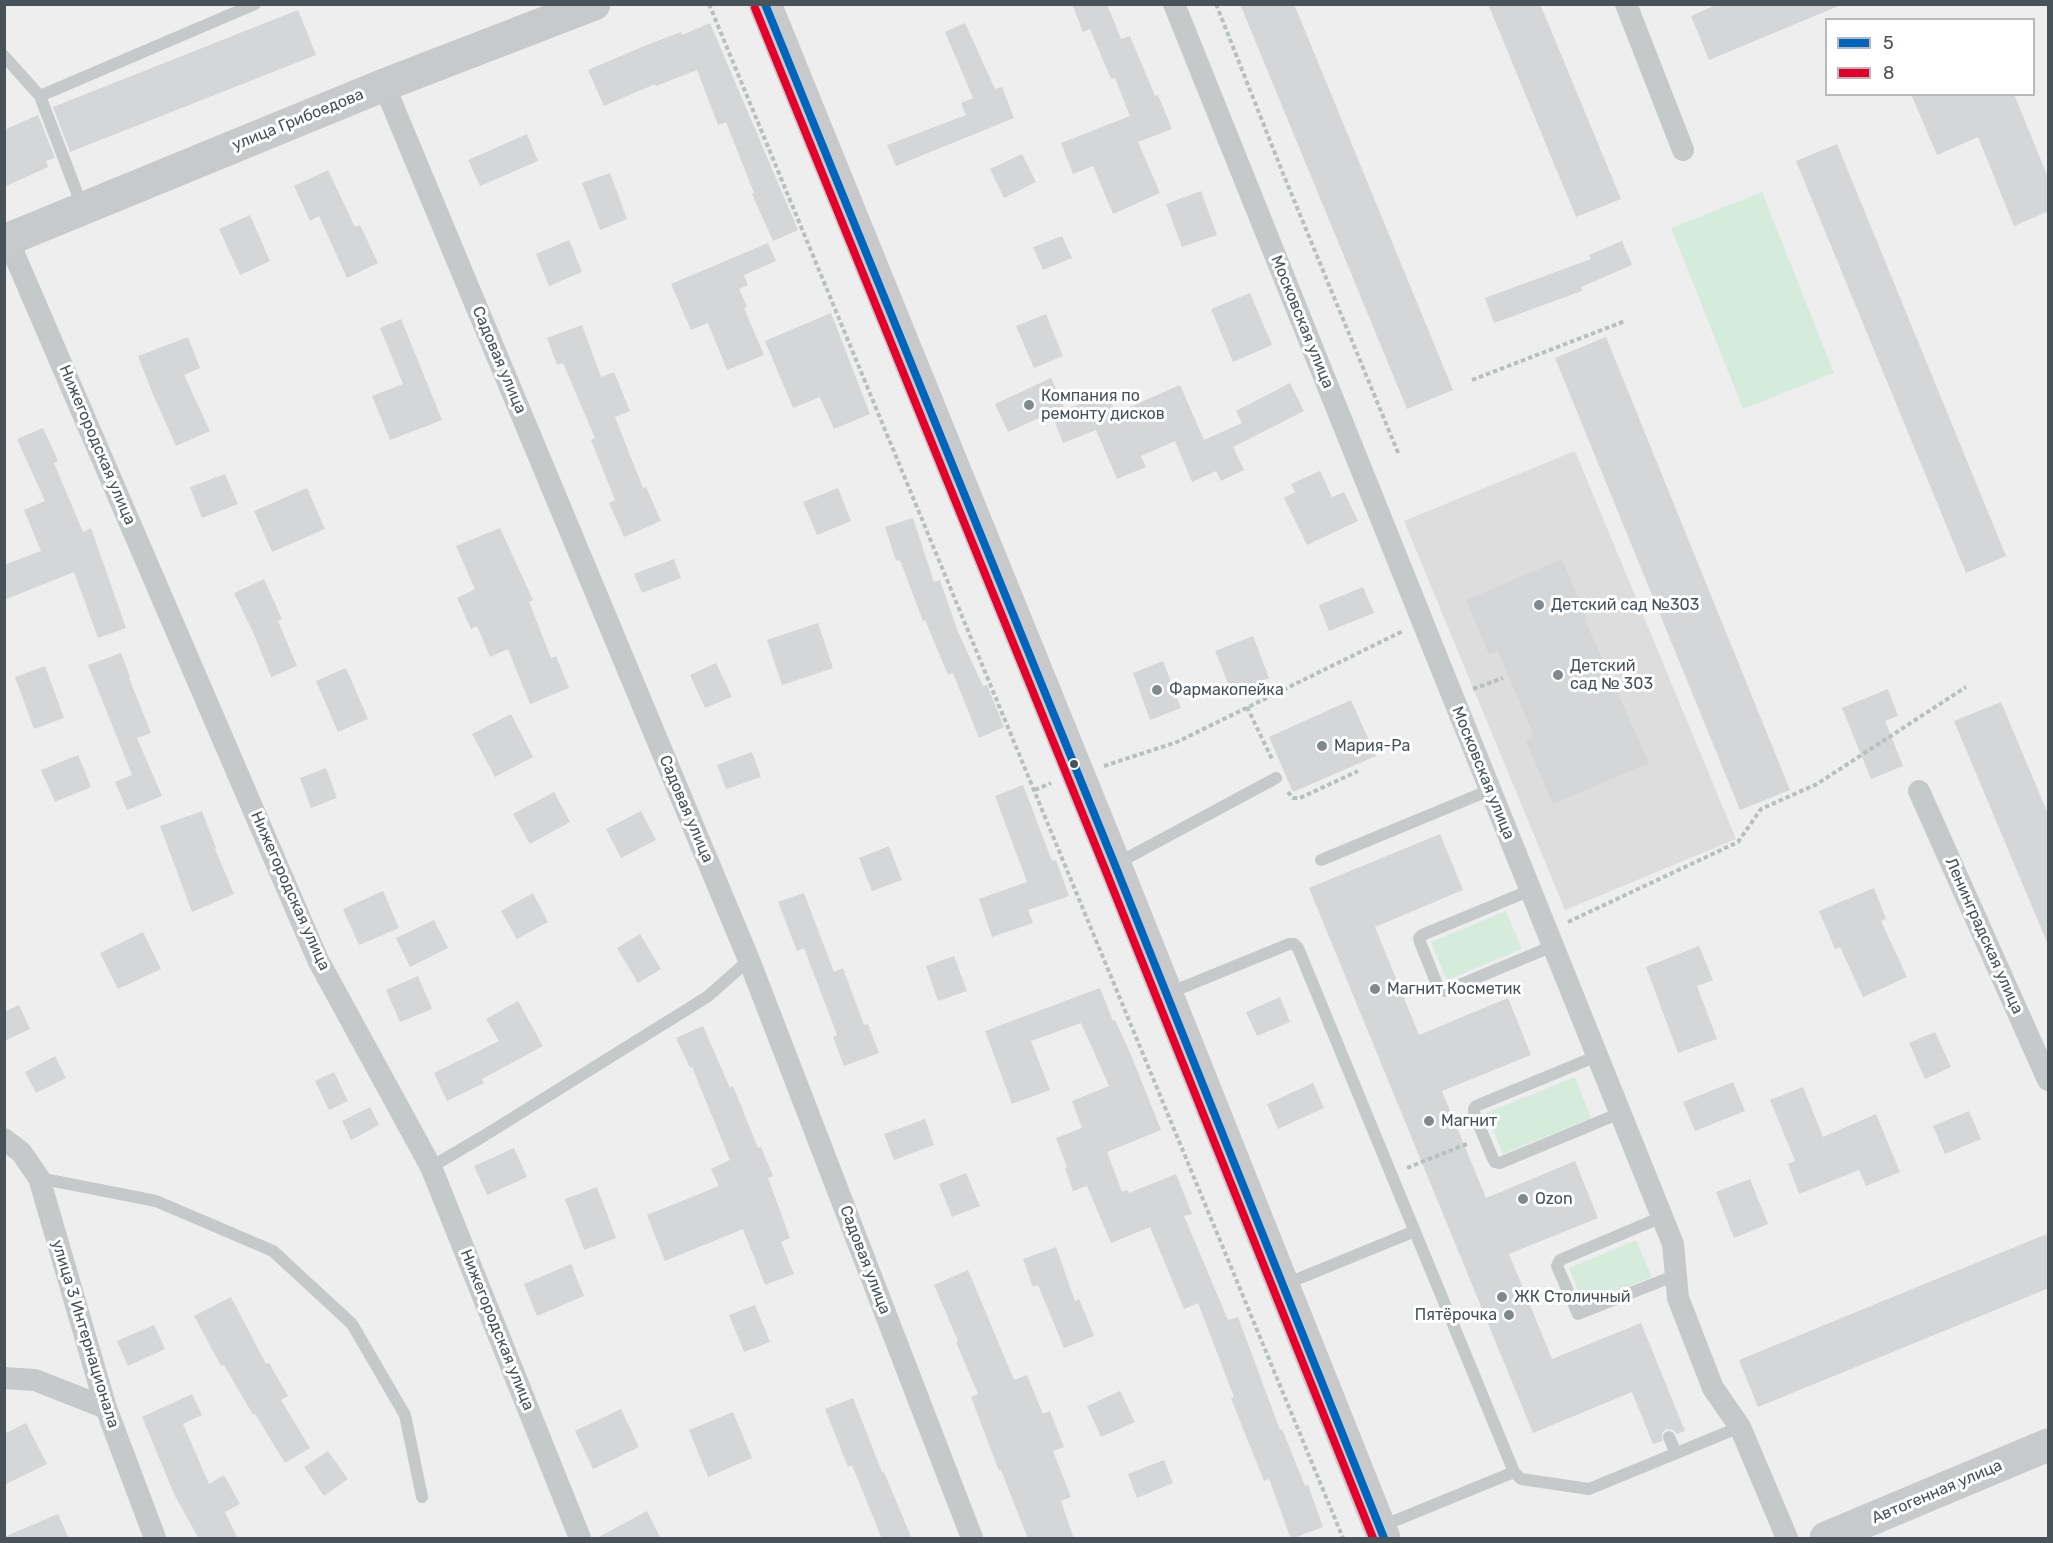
<!DOCTYPE html>
<html>
<head>
<meta charset="utf-8">
<style>
  body { margin:0 }
  #map { position:relative; width:2053px; height:1543px; overflow:hidden; background:#efeeee; font-family:Rubik,sans-serif }
  canvas { display:block }
  .frame { position:absolute; inset:0; border:6px solid #485259; pointer-events:none }
  .legend { position:absolute; left:1825px; top:18px; width:210px; height:78px; box-sizing:border-box; background:#fff; border:2px solid #b6babd; margin:0; padding:8px 10px; list-style:none; font-size:18px; color:#485259 }
  .legend li { display:flex; align-items:center; gap:12px; height:30px }
  .legend b { width:30px; border:2px solid #b6babd }
</style>
</head>
<body>
<div id="map">
<canvas width="2053" height="1543"></canvas>
<div class="frame"></div>
<ul class="legend">
<li><b style="height:8px;background:#0065bd"></b>5</li>
<li><b style="height:8px;background:#e4002b"></b>8</li>
</ul>
</div>
<script>
const context = document.querySelector('canvas').getContext('2d');
context.lineJoin = 'round';
function fillPath(path, color) {
  context.fillStyle = color;
  context.fill(path, 'evenodd');
}
function toPath(rows) {
  const path = new Path2D();
  for (const r of rows) {
    path.moveTo(r[0], r[1]);
    for (let i = 2; i < r.length; i += 2) path.lineTo(r[i], r[i + 1]);
  }
  return path;
}
function stroke(path, color, width, dash) {
  context.strokeStyle = color;
  context.lineWidth = width;
  context.lineCap = dash ? 'butt' : 'round';
  context.setLineDash(dash || []);
  context.stroke(path);
}
function label(font, color, halo, rows, align = 'center') {
  context.font = font + ' Rubik,sans-serif';
  context.lineWidth = 6;
  context.setLineDash([]);
  context.textBaseline = 'middle';
  context.strokeStyle = halo;
  context.fillStyle = color;
  for (const [text, x, y, turn = 0] of rows) {
    context.save();
    context.translate(x, y);
    context.rotate((+turn || 0) * Math.PI / 180);
    context.textAlign = isNaN(turn) ? turn : align;
    if (halo) context.strokeText(text, 0, 0);
    context.fillText(text, 0, 0);
    context.restore();
  }
}
const education = toPath([
  [1575,451,1736,839,1565,910,1404,521]
]);
const green = toPath([
  [1762,192,1834,373,1743,409,1671,228],
  [1506,911,1522,949,1447,980,1431,942],
  [1575,1077,1591,1118,1503,1154,1486,1113],
  [1636,1240,1652,1277,1584,1305,1569,1268]
]);
const building = toPath([
  [1072,4,1107,4,1121,39,1130,36,1155,96,1158,95,1172,129,1138,142,1160,193,1113,214,1093,166,1073,174,1061,143,1130,116,1115,78,1111,79,1090,29,1083,32],
  [1240,4,1294,4,1453,390,1407,409],
  [1488,4,1540,4,1621,199,1576,217],
  [1718,4,1841,4,1841,5,1709,60,1691,16],
  [298,10,316,55,70,152,53,107],
  [710,23,798,230,773,241,752,194,754,193,726,122,718,125,697,70,656,86,655,84,604,106,588,70,644,46,681,32,682,35],
  [965,23,995,89,1002,87,1014,118,896,166,887,145,966,115,961,103,973,98,945,32],
  [1911,94,2014,94,2049,180,2049,211,2014,226,1978,137,1937,155],
  [38,115,55,158,46,161,48,167,4,187,4,130],
  [527,134,538,161,480,186,468,160],
  [1837,144,2006,556,1966,573,1796,161],
  [1022,154,1036,182,1004,198,990,169],
  [328,170,355,227,360,225,378,263,347,278,319,216,310,221,294,186],
  [610,173,627,219,600,230,582,183],
  [1201,191,1217,235,1182,247,1166,204],
  [250,215,270,261,240,275,219,229],
  [1062,236,1072,258,1043,270,1033,247],
  [569,240,582,272,549,286,536,254],
  [1622,241,1632,265,1581,287,1582,291,1494,323,1485,298,1591,259,1589,255],
  [768,243,776,261,744,275,748,285,739,289,747,307,744,308,764,355,727,370,708,323,691,330,671,284],
  [1250,293,1272,345,1233,362,1211,309],
  [831,313,870,414,834,429,820,397,793,408,765,341],
  [1046,314,1063,356,1034,368,1016,326],
  [401,319,442,420,390,440,372,396,403,384,380,328],
  [582,325,601,377,614,372,630,411,615,417,643,488,646,487,661,521,624,537,609,503,615,500,591,440,595,438,563,363,557,365,547,338],
  [188,337,200,368,184,375,210,431,176,446,152,392,138,356],
  [1606,337,1790,790,1740,810,1555,358],
  [1051,378,1064,407,1008,432,995,404],
  [1290,383,1304,411,1233,447,1244,470,1221,481,1216,471,1192,482,1175,441,1141,456,1146,467,1117,479,1096,430,1063,443,1052,415,1107,393,1116,413,1180,385,1204,440,1242,423,1236,411],
  [43,428,58,461,54,463,83,532,91,528,126,628,98,638,74,572,4,600,4,565,41,551,24,510,45,501,17,439],
  [1320,471,1332,497,1344,492,1358,521,1307,545,1284,498,1295,492,1291,484],
  [225,474,238,504,202,518,190,487],
  [307,488,325,529,272,552,254,511],
  [838,488,851,521,817,535,803,502],
  [913,518,934,582,940,580,958,632,983,686,987,685,1004,727,979,738,953,673,948,675,925,620,923,621,900,560,896,561,885,527],
  [500,528,533,600,529,602,551,658,556,656,569,688,530,704,508,649,490,657,477,626,471,629,457,598,475,589,456,546],
  [674,559,681,578,642,593,634,574],
  [1562,559,1586,617,1584,618,1649,763,1553,804,1526,741,1533,734,1498,651,1489,654,1466,600],
  [264,579,282,619,278,621,297,666,271,677,253,632,234,593],
  [1363,587,1374,613,1329,631,1319,605],
  [818,623,833,668,782,685,767,640],
  [1253,636,1269,678,1232,693,1215,651],
  [121,653,130,677,129,678,151,733,137,738,162,796,127,810,115,782,132,775,88,665],
  [1163,661,1181,708,1150,720,1133,673],
  [716,663,732,697,705,708,690,675],
  [45,666,64,718,34,729,15,677],
  [346,668,368,719,338,732,316,681],
  [1888,689,1898,716,1885,721,1903,766,1871,779,1842,708],
  [1351,700,1376,756,1293,792,1269,737],
  [2001,702,2049,816,2049,947,1954,721],
  [511,714,533,757,495,777,472,734],
  [752,752,761,777,726,789,717,765],
  [78,755,91,787,55,802,41,770],
  [326,768,337,798,311,808,300,778],
  [1023,785,1052,861,1056,860,1069,896,1028,910,1033,923,992,937,979,899,1027,882,995,796],
  [554,792,570,822,530,844,513,814],
  [202,811,216,848,215,849,234,894,192,912,160,826],
  [641,811,656,840,621,858,606,829],
  [1440,834,1463,890,1375,927,1419,1035,1508,998,1531,1055,1442,1091,1486,1198,1575,1161,1598,1218,1509,1254,1552,1359,1641,1323,1685,1431,1677,1434,1673,1430,1666,1429,1662,1433,1662,1441,1653,1444,1632,1392,1533,1433,1309,888],
  [889,846,902,880,872,891,859,858],
  [1874,888,1886,919,1881,921,1907,977,1863,997,1840,947,1835,949,1819,911],
  [383,891,399,928,359,945,343,909],
  [533,893,548,922,517,939,501,911],
  [804,893,834,972,843,968,864,1025,868,1024,879,1053,844,1066,833,1037,837,1035,804,948,797,951,778,902],
  [434,920,448,948,410,967,396,938],
  [143,932,161,969,118,989,100,953],
  [640,934,661,969,638,983,617,948],
  [1699,946,1713,980,1697,986,1717,1039,1678,1053,1646,967],
  [954,956,967,991,938,1001,926,966],
  [418,976,432,1009,400,1022,386,990],
  [1100,988,1113,1021,1115,1020,1131,1055,1161,1130,1107,1152,1122,1192,1127,1190,1129,1193,1176,1174,1192,1214,1184,1216,1228,1320,1238,1317,1280,1430,1282,1429,1305,1486,1308,1485,1323,1527,1291,1539,1269,1479,1264,1481,1243,1429,1231,1398,1234,1397,1198,1303,1184,1309,1150,1227,1111,1243,1087,1186,1073,1191,1065,1168,1067,1167,1056,1138,1082,1128,1072,1101,1109,1086,1081,1023,1031,1041,1050,1090,1012,1104,985,1031],
  [1280,997,1290,1022,1257,1036,1246,1012],
  [518,1001,543,1046,482,1079,484,1083,447,1101,434,1073,499,1041,486,1019],
  [19,1005,30,1029,4,1041,4,1012],
  [703,1026,730,1088,733,1086,758,1148,761,1147,773,1176,768,1178,790,1238,781,1242,794,1274,765,1285,743,1229,665,1261,647,1215,719,1186,711,1169,730,1160,692,1067,690,1068,676,1038],
  [1935,1032,1951,1067,1925,1079,1909,1043],
  [55,1056,66,1078,36,1093,25,1072],
  [334,1072,348,1101,329,1110,315,1081],
  [1733,1082,1745,1111,1695,1131,1683,1102],
  [1313,1083,1324,1108,1278,1129,1267,1104],
  [1803,1087,1823,1137,1876,1114,1900,1172,1866,1186,1859,1170,1799,1194,1788,1164,1795,1161,1770,1100],
  [370,1107,379,1125,351,1140,342,1121],
  [1969,1111,1981,1139,1945,1154,1933,1126],
  [925,1119,934,1145,894,1160,884,1134],
  [514,1148,527,1177,487,1195,474,1166],
  [966,1173,980,1206,952,1217,939,1184],
  [1750,1179,1768,1224,1734,1238,1716,1192],
  [597,1187,616,1238,584,1250,565,1199],
  [2049,1233,2049,1288,1758,1407,1739,1360],
  [1056,1247,1075,1301,1079,1299,1094,1336,1064,1348,1038,1285,1033,1287,1023,1259],
  [571,1264,584,1296,537,1316,524,1284],
  [968,1270,1014,1380,1027,1375,1043,1414,1050,1411,1064,1447,1053,1451,1071,1497,1061,1501,1074,1539,1028,1539,1001,1470,999,1471,971,1397,978,1394,956,1342,958,1341,934,1285],
  [231,1297,266,1364,269,1363,288,1396,281,1400,310,1448,285,1463,255,1414,253,1415,224,1365,221,1366,194,1316],
  [755,1305,770,1342,744,1352,729,1315],
  [154,1325,165,1349,128,1366,117,1341],
  [1120,1391,1135,1422,1101,1437,1087,1406],
  [192,1394,202,1415,183,1424,209,1484,224,1475,240,1504,225,1512,238,1539,199,1539,175,1496,142,1417],
  [853,1398,882,1472,884,1472,912,1539,882,1539,852,1465,848,1467,825,1409],
  [621,1409,639,1447,593,1469,575,1431],
  [733,1412,752,1458,708,1477,689,1430],
  [26,1423,47,1464,4,1485,4,1434],
  [328,1451,348,1479,324,1496,304,1467],
  [1164,1460,1173,1483,1137,1498,1128,1474],
  [647,1511,661,1539,595,1539],
  [58,1514,69,1539,4,1539,4,1537]
]);
const path = toPath([
  [709,4,1343,1538],
  [1216,4,1282,171,1399,455],
  [1472,380,1625,321],
  [1473,689,1503,678],
  [1247,707,1273,761],
  [1104,766,1177,742,1403,631],
  [1035,790,1051,783],
  [1288,792,1293,798,1300,798,1358,771],
  [1568,922,1738,842,1761,809,1817,784,1966,687],
  [1407,1168,1469,1143]
]);
const lane = toPath([
  [4,56,40,96,82,206],
  [40,96,255,4],
  [1321,860,1490,790],
  [1116,864,1276,778],
  [1531,890,1422,935,1419,938,1420,942,1438,987,1445,991,1553,946],
  [1169,993,1289,944,1294,944,1298,948,1514,1472,1521,1479,1589,1489,1740,1427],
  [1597,1056,1476,1106,1474,1109,1474,1113,1493,1159,1495,1162,1500,1163,1620,1113],
  [431,1167,482,1137,707,997,749,960],
  [39,1178,156,1201,273,1251,352,1324,405,1415,422,1497],
  [1662,1217,1560,1260,1557,1266,1578,1314,1676,1275],
  [1283,1285,1415,1231],
  [1669,1437,1676,1453],
  [1382,1526,1514,1472]
]);
const street = toPath([
  [1174,4,1673,1244,1678,1298,1713,1388,1740,1427,1787,1538],
  [1626,4,1683,150],
  [384,85,749,960,972,1538],
  [8,240,318,960,431,1167,580,1538],
  [1919,791,2048,1080],
  [4,1139,21,1152,39,1178,106,1408,155,1538],
  [4,1378,35,1380,106,1408]
]);
const secondary = toPath([
  [765,4,1115,865,1384,1538],
  [4,241,384,85,594,4],
  [1826,1538,2048,1445]
]);
const bus1 = toPath([
  [765,4,1115,865,1384,1538]
]);
const bus2 = toPath([
  [755,8,1105,869,1373,1538]
]);
const markers = [
  [1029,405,6,"#82898d"],
  [1539,605,6,"#82898d"],
  [1558,675,6,"#82898d"],
  [1157,690,6,"#82898d"],
  [1322,746,6,"#82898d"],
  [1074,764,5,"#485259"],
  [1375,989,6,"#82898d"],
  [1429,1121,6,"#82898d"],
  [1523,1199,6,"#82898d"],
  [1502,1297,6,"#82898d"],
  [1509,1315,6,"#82898d"]
];
const streetNames = [
  ["улица Грибоедова",298,120,-22],
  ["Московская улица",1302,322,68],
  ["Садовая улица",499,360,67],
  ["Нижегородская улица",97,445,67],
  ["Московская улица",1483,773,68],
  ["Садовая улица",686,809,67],
  ["Нижегородская улица",290,891,66],
  ["Ленинградская улица",1984,936,66],
  ["Садовая улица",865,1260,69],
  ["Нижегородская улица",497,1330,68],
  ["улица 3 Интернационала",85,1334,73],
  ["Автогенная улица",1937,1492,-23]
];
const poiNames = [
  ["Компания по",1041,396],
  ["ремонту дисков",1041,414],
  ["Детский сад №303",1551,605],
  ["Детский",1570,666],
  ["сад № 303",1570,684],
  ["Фармакопейка",1169,690],
  ["Мария-Ра",1334,746],
  ["Магнит Косметик",1387,989],
  ["Магнит",1441,1121],
  ["Ozon",1535,1199],
  ["ЖК Столичный",1514,1297],
  ["Пятёрочка",1497,1315,"right"]
];
fillPath(education, '#ddddde');
fillPath(green, '#d5ebdc');
fillPath(building, '#d5d6d7');
stroke(path, '#b6c0bd', 4, [4.5, 3]);
stroke(lane, '#c6c9ca', 12);
stroke(street, '#c6c9ca', 22);
stroke(secondary, '#c7c9cb', 33);
stroke(bus1, '#0065bd', 8);
stroke(bus2, '#e4002b', 8);
for (const [x, y, r, color] of markers) {
  const dot = new Path2D();
  dot.arc(x, y, r, 0, 2 * Math.PI);
  context.fillStyle = color;
  context.fill(dot);
  stroke(dot, '#fff', 2);
}
label('16px', '#485259', '#fff', streetNames);
label('16px', '#485259', '#fff', poiNames, 'left');
</script>
</body>
</html>
